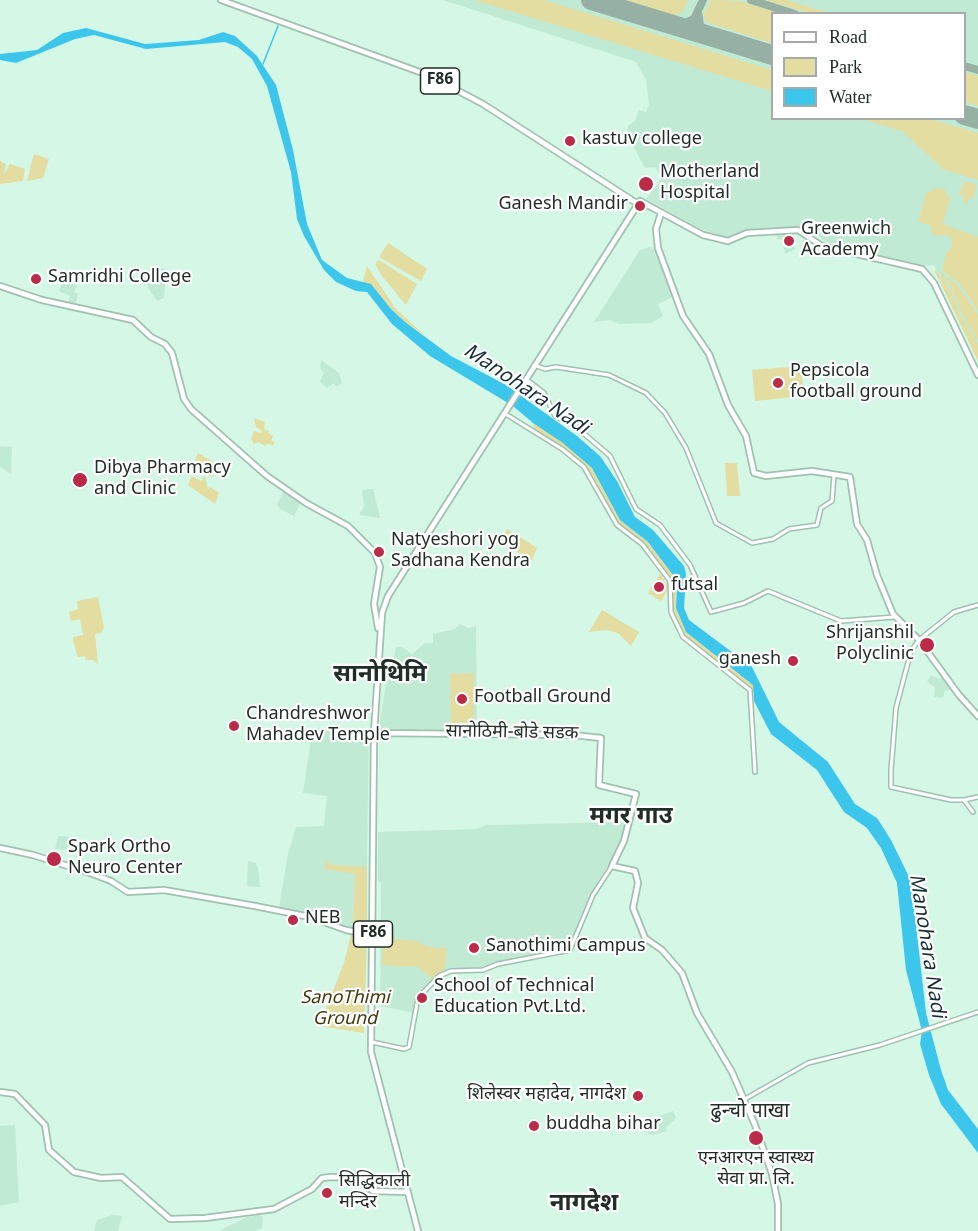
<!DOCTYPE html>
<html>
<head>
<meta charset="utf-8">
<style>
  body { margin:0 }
  #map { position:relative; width:978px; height:1231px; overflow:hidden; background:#d5f7e5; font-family:Georgia,serif }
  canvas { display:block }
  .legend { position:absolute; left:771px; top:12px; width:195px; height:108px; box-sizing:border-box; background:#fff; border:2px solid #a6aba9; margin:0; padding:8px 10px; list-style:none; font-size:18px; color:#212e27 }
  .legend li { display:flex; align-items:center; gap:12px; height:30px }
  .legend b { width:30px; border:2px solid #a6aba9 }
</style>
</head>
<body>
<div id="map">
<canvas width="978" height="1231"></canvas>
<ul class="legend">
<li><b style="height:8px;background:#fff"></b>Road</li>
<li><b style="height:16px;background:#e3dda1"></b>Park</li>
<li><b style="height:16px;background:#3cc6ec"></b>Water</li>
</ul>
</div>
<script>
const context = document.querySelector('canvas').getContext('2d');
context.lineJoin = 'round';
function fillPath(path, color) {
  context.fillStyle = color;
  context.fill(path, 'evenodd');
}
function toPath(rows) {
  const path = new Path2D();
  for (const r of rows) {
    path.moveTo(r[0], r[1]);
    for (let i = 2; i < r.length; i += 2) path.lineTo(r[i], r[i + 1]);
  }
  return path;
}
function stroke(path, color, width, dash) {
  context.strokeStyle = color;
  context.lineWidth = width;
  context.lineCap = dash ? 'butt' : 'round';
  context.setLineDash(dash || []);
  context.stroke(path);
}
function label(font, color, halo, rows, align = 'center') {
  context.font = font + ' Georgia,"Noto Sans Devanagari",serif';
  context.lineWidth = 4.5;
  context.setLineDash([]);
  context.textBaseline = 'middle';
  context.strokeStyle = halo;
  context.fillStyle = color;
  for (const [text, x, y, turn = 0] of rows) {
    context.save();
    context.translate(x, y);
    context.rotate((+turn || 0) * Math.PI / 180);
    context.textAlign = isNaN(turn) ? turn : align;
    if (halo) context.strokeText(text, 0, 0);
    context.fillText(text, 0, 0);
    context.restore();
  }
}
const built = toPath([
  [443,0,978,0,978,361,934,265,926,266,826,242,806,226,752,229,728,238,703,230,646,199,662,178,655,167,645,168,627,135,628,126,635,121,639,110,646,112,649,105,646,80,636,62],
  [772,14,964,14,964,118,772,118],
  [793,231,795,249,785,254,782,240,777,239,777,232],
  [650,247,657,251,661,258,673,297,658,304,663,316,651,323,619,324,610,320,594,322,640,250],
  [166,268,164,298,157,301,148,288,149,269],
  [63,281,77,285,74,292,78,294,76,304,68,303,70,296,59,291],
  [321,360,339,373,342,383,336,387,334,383,327,388,320,382,324,372,320,369],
  [0,446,12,447,11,474,0,467],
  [373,489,380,517,379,518,359,515,364,506,362,490],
  [284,491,301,502,294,516,280,509,277,504],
  [460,624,468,628,476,626,477,731,385,732,379,728,388,671,392,669,396,647,402,647,412,654,425,643,433,643,433,634,455,629],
  [931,675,940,679,943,676,952,687,949,691,945,690,943,698,934,697,935,687,927,682],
  [316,728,369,729,366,932,315,915,279,907,288,854,296,827,324,826,327,796,303,793,312,732],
  [627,822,616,853,595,886,568,949,498,963,483,969,450,970,438,976,427,986,420,994,415,1013,380,1006,381,883,378,881,378,832,477,829,486,825],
  [58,836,73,837,80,851,55,849],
  [248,861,256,863,258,868,260,887,247,886],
  [673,1111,676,1118,666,1128,667,1131,653,1135,644,1132,643,1122],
  [15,1125,19,1202,0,1206,0,1126],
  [112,1215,122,1216,118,1231,94,1231,97,1220],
  [259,1215,263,1217,262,1228,255,1231,218,1231,247,1217]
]);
const green = toPath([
  [474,0,544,0,772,70,772,91],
  [626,0,689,0,682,12,675,15],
  [711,0,740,1,780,13,772,14,772,43,706,22,703,15],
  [765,0,786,0,829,13,809,13],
  [964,72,978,76,978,106,965,102],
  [862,119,930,119,978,133,978,180,943,169,902,131],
  [34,154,49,159,43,178,27,181],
  [0,161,6,164,4,174,10,164,25,169,23,181,0,184],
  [965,182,971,182,977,186,973,199,969,198,967,203,963,202,964,196,958,194],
  [936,188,944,189,950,198,943,224,978,237,978,311,960,284,942,270,946,253,952,247,951,238,945,234,944,236,932,234,931,226,918,221,926,194],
  [388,243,427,269,421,281,379,257],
  [379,260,417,284,406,305,382,276,375,264],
  [367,266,396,309,427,337,405,322,363,282],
  [934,270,938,272,943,287,941,273,944,275,962,318,978,344,978,361],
  [946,276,957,285,978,314,978,341,964,317],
  [801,366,804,396,755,401,752,370],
  [254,418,265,422,264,429,269,431,268,433,273,436,271,441,275,442,273,446,268,443,265,446,258,442,254,444,251,439,254,431,261,433,262,431,256,427],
  [533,423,563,442,592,468,620,520,648,542,673,575,677,585,676,608,686,632,748,681,754,686,754,691,684,635,672,611,673,585,666,572,644,544,618,523,588,469,559,445,534,429],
  [198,453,220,466,213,477,205,474,208,470,195,461],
  [725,463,737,463,740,496,727,496],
  [192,476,201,481,205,476,208,489,210,487,219,493,215,504,188,485],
  [507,529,537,548,532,560,500,542],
  [660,574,669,588,661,601,648,593],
  [98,597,104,628,101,633,95,634,98,665,94,660,86,660,85,656,78,657,73,641,73,637,83,635,80,619,71,621,69,612,78,609,77,601],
  [602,610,639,632,631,646,618,633,606,630,589,632],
  [474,673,474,729,451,725,450,674],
  [326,860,333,865,367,867,367,925,353,924,355,874,325,869],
  [351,934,366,937,367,940,364,1033,319,1026,344,963],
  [383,938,416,941,429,947,447,948,445,969,433,979,418,967,382,965]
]);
const water = toPath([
  [86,28,145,44,199,40,223,32,235,36,257,56,276,85,293,150,307,224,322,260,347,278,371,284,391,309,405,322,451,356,506,385,577,436,600,456,617,481,635,517,653,530,684,566,686,574,684,608,689,620,752,667,779,722,828,762,855,804,877,818,891,840,911,881,926,1013,941,1070,948,1090,978,1129,978,1153,941,1104,929,1075,920,1044,922,1031,906,970,897,883,881,848,867,828,844,812,817,770,771,734,754,701,753,685,686,632,676,608,677,585,673,575,648,542,620,520,592,468,563,443,533,423,513,406,430,356,392,324,367,292,356,291,336,282,324,270,304,236,297,219,291,172,267,86,252,59,238,47,225,42,146,49,94,35,75,39,16,63,0,60,0,54,37,50,63,33]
]);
const stream = toPath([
  [263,64,278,26]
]);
const taxiway = toPath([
  [751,0,795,14],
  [698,12,700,25,711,36],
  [678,26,694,19,703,0],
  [964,66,978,70]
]);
const runway = toPath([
  [591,0,772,55],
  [964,115,978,119]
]);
const minor = toPath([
  [534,365,545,369,556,367,609,375,646,393,665,413,686,448,716,523,752,543,773,539,789,529,817,525,821,508,832,501,834,475],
  [527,380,544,393,555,416,574,425,610,456,636,509,660,525,690,565,711,612,744,603,768,591,841,621,895,617],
  [504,413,562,449,584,467,617,525,642,544,670,581,671,612,683,637,750,690,755,772],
  [964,800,978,797],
  [973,812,964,800,951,800,891,787,891,770,896,708,911,651,919,640,954,612,978,605],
  [372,1042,404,1049,409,1047,418,998,439,976,451,971,483,970,498,964,570,950,593,895,612,866],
  [745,1099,808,1063,880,1045,978,1012]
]);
const major = toPath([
  [221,0,428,75,483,104,638,204,640,201,703,235,728,241,747,233,798,230,822,246,922,269,934,283,978,375],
  [661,213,656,229,658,248,683,316,709,354,728,405,746,436,754,473,766,476,812,471,850,477,857,524,867,540,877,575,893,614,919,640,959,695,978,716],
  [0,286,42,300,133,320,151,337,165,344,172,353,184,399,191,409,267,476,306,503,348,526,375,553,380,567,374,604,378,628],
  [374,733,573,735,601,738,599,785,636,794,624,841,612,866,635,871,638,883,633,908,645,938,662,950,682,973,697,1013,732,1072,755,1125,772,1174,778,1204,778,1231],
  [0,848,33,855,90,873,111,881,128,892,164,890,255,906,310,917,346,930,373,935],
  [0,1092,15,1094,45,1125,49,1150,74,1172,101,1178,122,1177,170,1219,205,1218,274,1209,312,1189,322,1178,331,1177,354,1178,373,1191,407,1192],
  [418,1231,371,1052,374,733,382,613,388,596,638,204]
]);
const markers = [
  [570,141,6,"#bb2a48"],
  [646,184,8,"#bb2a48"],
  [640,206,6,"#bb2a48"],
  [789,241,6,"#bb2a48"],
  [36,279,6,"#bb2a48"],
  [778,383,6,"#bb2a48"],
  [80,480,8,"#bb2a48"],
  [379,552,6,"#bb2a48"],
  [659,587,6,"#bb2a48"],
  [927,645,8,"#bb2a48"],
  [793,661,6,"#bb2a48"],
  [462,699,6,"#bb2a48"],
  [234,726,6,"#bb2a48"],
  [54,859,8,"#bb2a48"],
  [293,920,6,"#bb2a48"],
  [474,948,6,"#bb2a48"],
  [422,998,6,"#bb2a48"],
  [638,1096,6,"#bb2a48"],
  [534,1126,6,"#bb2a48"],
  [756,1138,8,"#bb2a48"],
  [327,1193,6,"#bb2a48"]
];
const shields = [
  [440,81,39],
  [373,934,39]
];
const shieldNames = [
  ["F86",440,81],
  ["F86",373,934]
];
const poiNames = [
  ["kastuv college",582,141],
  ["Motherland",660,174],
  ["Hospital",660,195],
  ["Ganesh Mandir",628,206,"right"],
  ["Greenwich",801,231],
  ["Academy",801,252],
  ["Samridhi College",48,279],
  ["Pepsicola",790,373],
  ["football ground",790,394],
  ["Dibya Pharmacy",94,470],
  ["and Clinic",94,491],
  ["Natyeshori yog",391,542],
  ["Sadhana Kendra",391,563],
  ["futsal",671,587],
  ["Shrijanshil",914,635,"right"],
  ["Polyclinic",914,656,"right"],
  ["ganesh",781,661,"right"],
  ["Football Ground",474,699],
  ["Chandreshwor",246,716],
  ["Mahadev Temple",246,737],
  ["Spark Ortho",68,849],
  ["Neuro Center",68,870],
  ["NEB",305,920],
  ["Sanothimi Campus",486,948],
  ["School of Technical",434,988],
  ["Education Pvt.Ltd.",434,1009],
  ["शिलेस्वर महादेव, नागदेश",626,1096,"right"],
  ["buddha bihar",546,1126],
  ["एनआरएन स्वास्थ्य",756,1160,"center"],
  ["सेवा प्रा. लि.",756,1181,"center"],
  ["सिद्धिकाली",339,1183],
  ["मन्दिर",339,1204]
];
const streetNames = [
  ["सानोठिमी-बोडे सडक",512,734,1]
];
const parkNames = [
  ["SanoThimi",345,1000],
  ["Ground",345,1021]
];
const waterNames = [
  ["Manohara Nadi",525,391,34],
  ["Manohara Nadi",925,946,81]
];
const neighbourhoodNames = [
  ["ढुन्चो पाखा",750,1113]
];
const districtNames = [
  ["सानोथिमि",380,677],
  ["मगर गाउ",631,819],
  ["नागदेश",584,1206]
];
fillPath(built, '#c1ead5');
fillPath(green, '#e3dda1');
fillPath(water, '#3cc6ec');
stroke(stream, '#3cc6ec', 1.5);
stroke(taxiway, '#96b1a3', 8);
stroke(runway, '#96b1a3', 20);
stroke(minor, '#a1c1b0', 6);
stroke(major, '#a1c1b0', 8);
stroke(minor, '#fff', 3);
stroke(major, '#fff', 4.5);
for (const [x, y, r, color] of markers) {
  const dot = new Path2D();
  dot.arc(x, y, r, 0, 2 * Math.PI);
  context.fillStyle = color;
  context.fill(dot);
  stroke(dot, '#fff', 2);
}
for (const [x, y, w] of shields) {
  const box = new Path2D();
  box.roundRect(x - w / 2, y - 13, w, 26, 4.5);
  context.fillStyle = '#fff';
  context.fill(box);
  stroke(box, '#212e27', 1.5);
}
label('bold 16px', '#212e27', null, shieldNames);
label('18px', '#212e27', '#fff', poiNames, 'left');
label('18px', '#212e27', '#fff', streetNames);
label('italic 18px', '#3d380c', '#fff', parkNames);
label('italic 20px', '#172d34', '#fff', waterNames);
label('20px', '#212e27', '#fff', neighbourhoodNames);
label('bold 24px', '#212e27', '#fff', districtNames);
</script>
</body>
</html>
